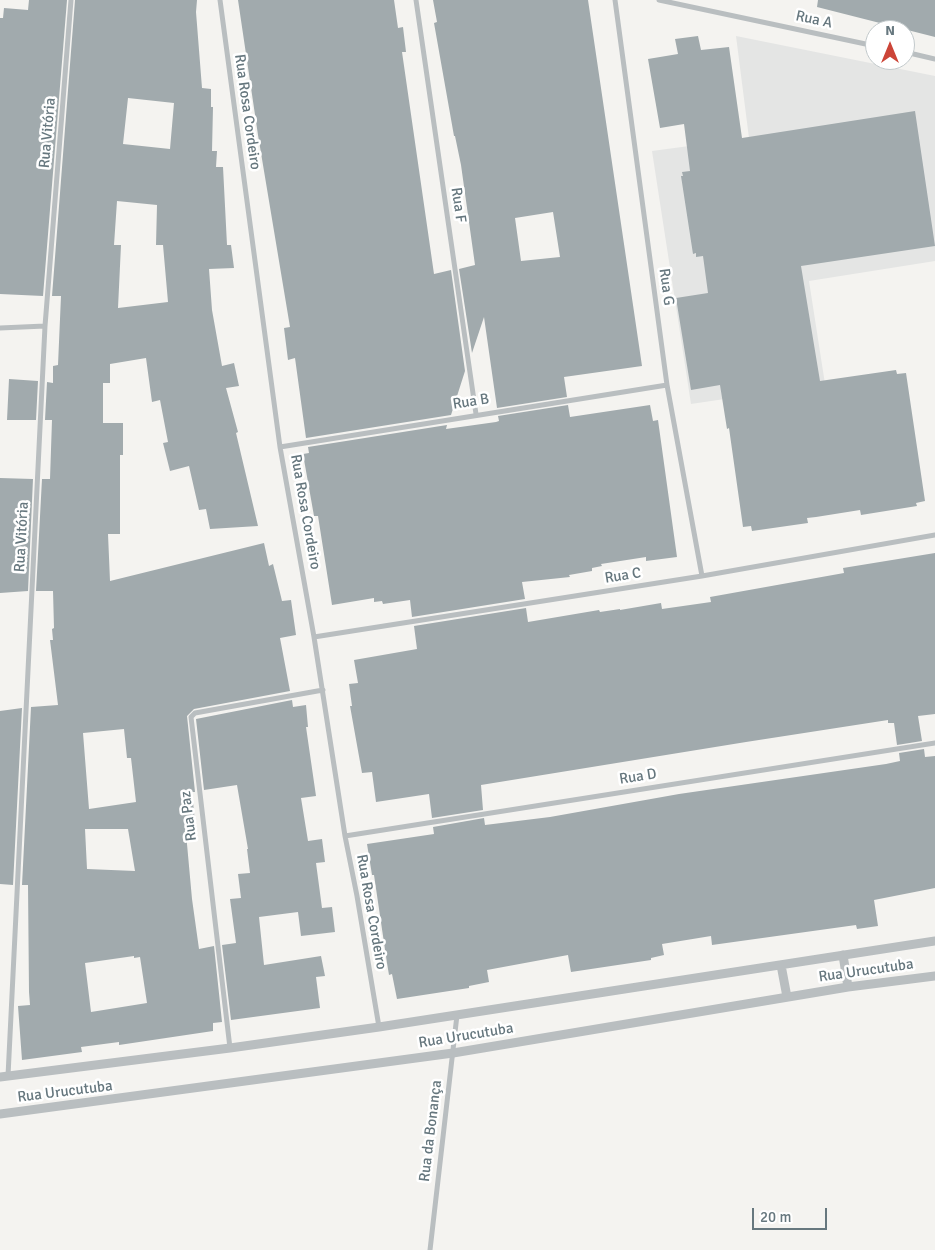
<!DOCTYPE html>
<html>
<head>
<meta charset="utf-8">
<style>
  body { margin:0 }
  #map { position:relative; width:935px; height:1250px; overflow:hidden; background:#f4f3f0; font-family:Signika,sans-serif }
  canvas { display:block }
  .north { position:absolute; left:865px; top:20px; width:50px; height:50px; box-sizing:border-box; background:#fff; border:1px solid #c2c9cb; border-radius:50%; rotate:0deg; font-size:14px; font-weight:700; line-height:20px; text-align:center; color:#66777e }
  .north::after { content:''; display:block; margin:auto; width:18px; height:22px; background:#cc4538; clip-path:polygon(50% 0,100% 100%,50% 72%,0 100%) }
  .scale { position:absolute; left:752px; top:1208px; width:75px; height:22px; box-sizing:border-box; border:2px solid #66777e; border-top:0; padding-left:6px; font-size:15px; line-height:18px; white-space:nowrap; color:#66777e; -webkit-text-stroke:4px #fff; paint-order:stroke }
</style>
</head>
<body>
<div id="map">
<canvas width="935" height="1250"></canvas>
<div class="north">N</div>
<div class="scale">20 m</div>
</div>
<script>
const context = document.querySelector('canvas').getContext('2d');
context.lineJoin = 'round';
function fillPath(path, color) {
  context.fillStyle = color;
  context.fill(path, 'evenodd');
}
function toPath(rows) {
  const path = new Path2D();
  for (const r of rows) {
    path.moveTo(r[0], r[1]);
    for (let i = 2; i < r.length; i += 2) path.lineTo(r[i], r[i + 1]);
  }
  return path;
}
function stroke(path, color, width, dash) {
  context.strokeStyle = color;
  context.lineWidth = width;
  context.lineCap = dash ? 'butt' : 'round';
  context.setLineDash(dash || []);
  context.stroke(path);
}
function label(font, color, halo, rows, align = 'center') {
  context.font = font + ' Signika,sans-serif';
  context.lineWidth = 5;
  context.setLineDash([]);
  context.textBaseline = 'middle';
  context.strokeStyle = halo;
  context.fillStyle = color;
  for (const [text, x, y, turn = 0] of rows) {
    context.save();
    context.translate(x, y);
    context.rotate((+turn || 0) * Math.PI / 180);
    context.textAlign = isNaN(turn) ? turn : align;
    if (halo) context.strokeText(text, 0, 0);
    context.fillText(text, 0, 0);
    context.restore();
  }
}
const built = toPath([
  [736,36,935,76,935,261,809,281,825,384,691,404,652,151,749,138]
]);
const building = toPath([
  [29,0,67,0,43,296,0,294,0,18,3,18,4,8,28,10],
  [75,0,197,0,196,12,202,88,211,89,211,107,213,107,212,151,217,151,216,167,223,167,227,245,231,245,234,268,209,269,212,310,222,366,234,363,239,386,226,388,238,432,236,433,258,526,210,529,206,509,199,510,189,466,170,471,163,443,168,442,160,400,152,402,146,358,110,364,110,383,103,383,103,423,123,423,123,455,120,455,120,534,108,534,110,581,264,543,269,566,273,564,282,601,291,600,296,635,280,638,290,691,194,709,187,716,195,792,192,792,196,832,186,833,192,899,199,949,214,946,222,1022,213,1023,213,1031,119,1045,119,1042,81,1047,82,1052,22,1060,18,1006,30,1005,29,992,28,885,22,885,31,707,58,705,50,640,53,640,52,629,54,628,53,591,36,591,42,479,50,479,52,420,45,420,47,382,53,383,53,366,58,365,61,296,52,296],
  [128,98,174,103,170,149,123,144],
  [117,201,157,205,156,245,163,245,168,302,118,308,121,245,114,245],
  [124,729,127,758,131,758,136,802,89,809,83,733],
  [85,829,128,829,135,871,87,869],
  [134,956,134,958,140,957,147,1003,91,1012,85,963],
  [238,0,394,0,398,28,403,27,406,52,402,52,434,274,451,270,465,371,451,415,306,438,295,358,288,360,284,328,290,327,258,135],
  [433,0,588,0,642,366,564,377,567,397,497,408,484,317,472,353,459,269,475,265,461,165,455,136,454,136,434,23,437,22],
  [553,212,560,257,521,261,515,218],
  [818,0,935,0,935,37,817,7],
  [698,36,701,50,729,47,742,138,915,111,935,246,801,266,820,381,896,370,897,374,906,373,925,501,916,503,917,506,861,515,860,510,816,517,807,518,808,523,752,531,751,526,743,527,729,428,727,429,720,385,691,390,676,298,708,293,703,256,696,257,696,253,693,254,681,176,683,176,682,172,690,171,684,124,660,128,648,59,678,54,675,39],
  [9,379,38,381,36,420,7,420],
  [568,405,570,417,650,405,653,421,658,420,677,557,646,561,646,557,601,564,602,566,592,568,592,571,569,575,570,577,522,582,525,599,412,617,410,600,383,604,382,601,374,602,374,598,332,605,318,516,314,516,303,454,309,453,308,447,447,425,446,429,496,422,499,421,498,416],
  [0,478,33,479,28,591,0,593],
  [935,553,935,714,918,716,922,741,897,745,894,723,888,723,888,720,746,742,481,785,483,810,432,818,429,794,376,802,372,772,362,773,350,706,352,706,349,684,358,683,354,660,417,649,414,626,526,608,528,622,599,610,600,612,620,609,620,610,661,603,662,609,711,602,710,597,844,573,843,568],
  [292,700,293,707,306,705,308,727,306,727,316,796,301,798,308,841,322,839,325,862,316,863,322,908,332,907,335,932,301,936,298,912,259,917,264,965,321,956,325,976,316,977,320,1008,231,1020,222,945,236,943,230,899,241,898,238,874,250,873,247,849,248,849,237,785,204,790,196,719],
  [22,708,13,885,0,884,0,711],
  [924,749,925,757,935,756,935,888,874,900,878,926,857,929,856,925,712,945,711,936,662,944,664,955,651,958,651,960,571,972,568,955,487,970,489,982,469,986,469,988,397,999,392,974,389,975,387,963,374,875,372,875,367,844,434,834,433,827,484,818,485,825,550,817,679,794,886,764,900,761,899,753]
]);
const minor = toPath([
  [220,0,280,447,314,637,345,836,357,896,379,1027],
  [416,0,476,414],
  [615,0,667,385,702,576],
  [659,0,875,46],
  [905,52,935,59],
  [0,328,45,326],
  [280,447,667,385],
  [314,637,702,576,935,535],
  [345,836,935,743],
  [230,1048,191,717,195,713,323,690],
  [8,1076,45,326,71,0],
  [430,1250,457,1015]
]);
const tertiary = toPath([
  [843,955,848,987],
  [781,965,787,997],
  [0,1077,230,1048,379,1027,935,941],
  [0,1114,453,1053,848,987,935,976]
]);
const streetNames = [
  ["Rua A",814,20,12],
  ["Rua Rosa Cordeiro",247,112,82],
  ["Rua Vitória",48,133,-85],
  ["Rua F",458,205,82],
  ["Rua G",666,287,82],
  ["Rua B",471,402,-9],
  ["Rua Rosa Cordeiro",305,512,80],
  ["Rua Vitória",22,537,-87],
  ["Rua C",623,576,-9],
  ["Rua D",638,777,-9],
  ["Rua Paz",189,816,-97],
  ["Rua Rosa Cordeiro",371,912,80],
  ["Rua Urucutuba",866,971,-8],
  ["Rua Urucutuba",466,1036,-9],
  ["Rua Urucutuba",65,1092,-7],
  ["Rua da Bonança",431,1131,-83]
];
fillPath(built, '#e4e5e4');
fillPath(building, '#a1aaad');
stroke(minor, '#b9bec0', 5);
stroke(tertiary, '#b9bec0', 9);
label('15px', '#66777e', '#fff', streetNames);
</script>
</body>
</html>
